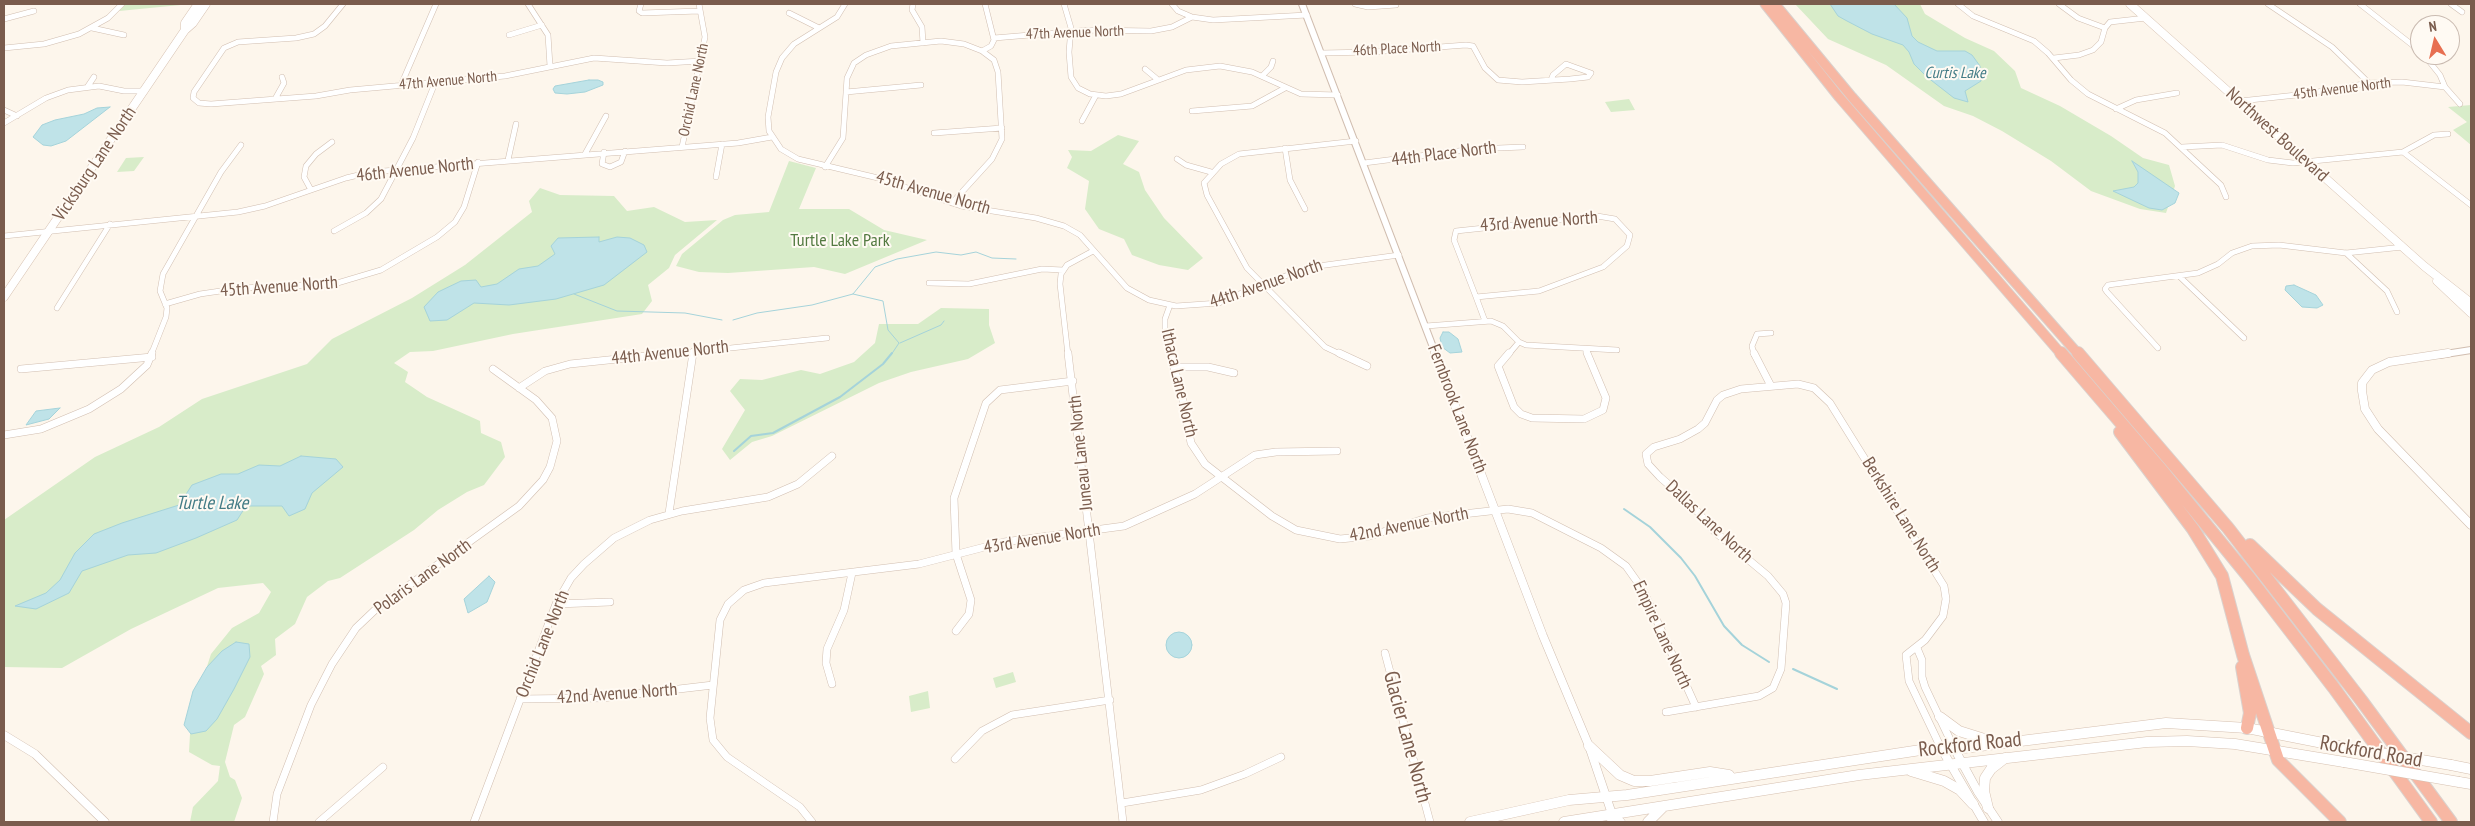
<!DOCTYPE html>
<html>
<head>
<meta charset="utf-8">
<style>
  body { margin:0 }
  #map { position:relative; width:2475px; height:826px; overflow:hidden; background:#fdf6ec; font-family:"PT Sans Narrow",sans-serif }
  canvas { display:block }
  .frame { position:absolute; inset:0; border:5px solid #7a5c4d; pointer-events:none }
  .north { position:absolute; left:2410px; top:15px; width:50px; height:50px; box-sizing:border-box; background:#fffaf3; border:1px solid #cabbb1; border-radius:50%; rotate:351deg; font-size:14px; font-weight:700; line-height:20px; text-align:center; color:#7a5c4d }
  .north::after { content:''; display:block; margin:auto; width:18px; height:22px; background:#e76f51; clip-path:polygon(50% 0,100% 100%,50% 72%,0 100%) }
</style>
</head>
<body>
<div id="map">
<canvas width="2475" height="826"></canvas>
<div class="frame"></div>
<div class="north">N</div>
</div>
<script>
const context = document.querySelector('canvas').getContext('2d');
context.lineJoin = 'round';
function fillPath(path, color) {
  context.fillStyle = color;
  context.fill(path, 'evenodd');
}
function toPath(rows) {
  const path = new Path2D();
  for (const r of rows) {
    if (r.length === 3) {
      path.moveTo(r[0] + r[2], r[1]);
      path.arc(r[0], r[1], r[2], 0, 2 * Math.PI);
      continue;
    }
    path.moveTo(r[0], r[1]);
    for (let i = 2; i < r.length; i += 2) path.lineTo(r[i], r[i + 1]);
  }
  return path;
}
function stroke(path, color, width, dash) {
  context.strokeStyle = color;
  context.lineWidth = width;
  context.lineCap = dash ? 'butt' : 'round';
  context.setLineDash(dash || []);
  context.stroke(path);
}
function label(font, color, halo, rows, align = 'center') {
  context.font = font + ' "PT Sans Narrow",sans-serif';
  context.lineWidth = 4;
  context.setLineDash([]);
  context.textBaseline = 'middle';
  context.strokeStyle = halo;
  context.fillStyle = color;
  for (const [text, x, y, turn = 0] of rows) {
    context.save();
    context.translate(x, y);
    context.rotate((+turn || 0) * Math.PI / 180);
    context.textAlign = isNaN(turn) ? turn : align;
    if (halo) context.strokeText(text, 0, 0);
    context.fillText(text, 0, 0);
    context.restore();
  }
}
const green = toPath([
  [126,4,191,4,119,11],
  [1795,4,1920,4,1925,14,1965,38,1994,51,2015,71,2021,88,2060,106,2111,136,2143,158,2169,165,2175,186,2166,213,2140,209,2091,191,2051,161,2002,131,1973,116,1944,106,1886,65,1828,39],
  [1629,99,1635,110,1611,112,1605,102],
  [2471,105,2471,145,2453,130,2467,122,2448,107],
  [1118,135,1139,141,1123,164,1139,172,1145,190,1164,218,1203,258,1188,270,1159,265,1132,255,1124,239,1099,229,1085,209,1089,181,1067,168,1072,157,1068,150,1091,151],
  [144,157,134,171,117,172,126,158],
  [789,161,816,168,799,209,849,209,884,230,927,240,845,274,814,267,728,273,699,272,676,266,682,254,723,220,735,215,769,212],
  [540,188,560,195,614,196,627,211,654,207,685,222,717,220,675,255,669,268,648,285,652,301,642,314,513,334,433,351,410,352,394,363,408,372,405,382,427,397,480,421,481,433,501,442,505,457,484,485,467,492,438,510,414,530,340,578,328,581,307,597,295,624,275,639,276,655,261,666,264,674,245,717,234,725,225,762,230,777,235,780,242,798,234,822,190,822,193,807,218,781,220,766,212,765,189,752,191,716,211,654,232,628,259,613,271,592,263,583,218,588,131,629,62,668,4,667,4,520,95,457,159,427,202,399,307,364,332,339,412,298,465,265,532,212,529,201],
  [941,308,989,309,989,325,995,343,968,359,911,372,879,383,772,436,752,442,730,460,722,449,745,410,730,391,740,379,762,380,801,370,820,374,854,362,875,343,879,324,918,324],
  [1013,672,1016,682,996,688,993,678],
  [928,691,930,708,911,712,909,696]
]);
const water = toPath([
  [1830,4,1894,4,1907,18,1912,36,1918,42,1937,51,1965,51,1972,55,1980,66,1981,81,1965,91,1968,102,1954,98,1927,77,1914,64,1909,52,1903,45,1872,34,1847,21,1838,16,1830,4],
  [589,80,598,80,603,82,603,85,585,92,567,94,555,93,553,89,555,86,589,80],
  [110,107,66,141,51,146,43,145,33,137,42,125,55,120,84,114,97,108,110,107],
  [2132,161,2179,193,2175,203,2162,210,2149,208,2113,191,2134,187,2138,183,2138,172,2132,161],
  [599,237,599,242,617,237,630,238,644,245,647,252,604,285,556,299,509,305,474,303,447,320,430,321,424,307,438,292,461,281,476,280,481,287,497,284,519,269,538,266,555,254,551,246,558,238,599,237],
  [2294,285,2316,295,2323,305,2317,308,2302,307,2285,290,2286,286,2294,285],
  [1443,332,1449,332,1458,339,1462,352,1450,353,1442,347,1440,338,1443,332],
  [60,408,49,419,26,425,36,411,60,408],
  [301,456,336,459,343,467,312,493,305,509,289,516,282,506,246,506,237,520,196,538,156,553,128,555,82,571,69,593,36,609,15,606,46,593,60,580,75,553,94,534,122,523,179,505,192,485,221,474,238,474,259,465,280,466,301,456],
  [489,576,495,582,487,602,468,613,464,599,489,576],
  [1179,645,13],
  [236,642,249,644,250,657,234,689,217,719,206,731,191,734,184,725,193,691,207,667,222,651,236,642]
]);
const streamFar1 = toPath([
  [574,294,617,311,685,313,722,320],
  [853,294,883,301,888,330,899,343,891,355],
  [733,320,757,313,812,305,853,294,875,267,897,259,936,252,961,255,976,252,992,258,1016,259],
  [900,343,941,325,944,321]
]);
const stream = toPath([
  [734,451,751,436,773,433,840,397,883,364,892,353],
  [1624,509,1650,527,1681,558,1695,576,1724,626,1742,645,1769,662],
  [1793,669,1837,689]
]);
const minorFar1 = toPath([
  [343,4,325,26,314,34,296,38,238,42,224,48,194,92,193,98,199,103,211,104,316,96,350,90,505,76,594,58,667,63,701,61],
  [528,4,548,35,550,66],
  [641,4,639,11,642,13,699,11],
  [845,4,837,17,794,44,782,58,776,72,768,117,769,131,781,149,798,159,878,178,961,206,1036,218,1064,226,1080,235,1127,288,1149,300,1176,306,1219,303,1262,284,1311,267,1399,255],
  [913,4,912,10,922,27,923,43],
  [1064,4,1071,28,1069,52,1071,77,1078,88,1090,94,1106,96,1121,94,1186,70,1220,66,1252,72,1301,94,1338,95],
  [1172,4,1178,11,1192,17],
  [1355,4,1368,7,1396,5],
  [1958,4,1973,16,2034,41,2048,53,2071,80,2088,94,2165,133,2221,185,2226,197],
  [2059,4,2078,18,2105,28],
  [2268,4,2332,47,2369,83],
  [2360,4,2420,51],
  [2451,4,2462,12],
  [789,13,819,28],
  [4,19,34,11],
  [92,28,124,35],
  [509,35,542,25],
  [994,38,1090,30,1151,31,1172,27,1192,17,1213,20,1307,15],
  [4,48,44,44,79,34,108,18,122,4],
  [982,51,991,46,994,40,985,4],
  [1321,53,1373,52,1466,45,1473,46,1485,68,1498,80,1522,82,1570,79,1588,77,1591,73,1566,64,1553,75,1551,80],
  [2424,55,2440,75,2445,87,2460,104],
  [2054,58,2079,55,2093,50,2101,42,2105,28,2110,22,2146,18],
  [1145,69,1157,79],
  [1262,76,1271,67,1273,61],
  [401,85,436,4],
  [88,86,94,77],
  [846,92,921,85],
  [275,99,284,83,282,77],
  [2240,101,2306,94,2369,83,2402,82,2445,87],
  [2116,109,2136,100,2177,93],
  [4,110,17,116],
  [1192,111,1252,106,1285,88],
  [1082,121,1096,95],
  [4,123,46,98,68,90,99,86,124,91,145,91],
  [934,133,1002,128],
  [682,147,705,37,699,4],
  [2182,147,2222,145,2268,160,2293,163,2403,152,2434,135,2448,134],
  [1285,148,1290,180,1305,209],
  [604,152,602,164,610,167,621,162,625,151],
  [2403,152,2471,205],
  [585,154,606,116],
  [1177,159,1186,165,1211,172],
  [508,160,516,124],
  [1364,163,1474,149,1523,147],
  [825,167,843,138,847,78,854,63,866,55,891,46,941,41,964,44,982,51,994,60,998,72,1002,139,992,159,952,203],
  [716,177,722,144],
  [311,190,304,177,306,166,316,154,332,142],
  [1597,216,1615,219,1630,235,1627,246,1603,267,1539,291,1476,297,1454,240,1456,231,1597,216],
  [334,231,366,213,381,199,413,138,435,83],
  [4,236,238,212,265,206,346,178,371,172,738,143,772,137],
  [2346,253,2387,291,2397,312],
  [2179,276,2244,338],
  [929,283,969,284,1042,269,1063,270],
  [1476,297,1485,321],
  [165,304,200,294,241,288,334,284,381,270,437,237,455,222,464,207,478,162],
  [1170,305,1165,319,1165,337,1170,355],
  [57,308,110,224],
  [1426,326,1491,321,1503,326,1519,342,1526,345,1617,350],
  [2158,348,2107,292,2105,289,2108,285,2198,273,2218,264,2232,253,2252,246,2279,245,2346,253,2403,247],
  [1585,349,1588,355],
  [151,355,166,317,167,308,160,291,163,274,221,172,241,145],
  [663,355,827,338],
  [692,355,693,351],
  [1068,355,1060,284,1061,274,1067,265,1093,251],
  [1342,355,1325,347,1247,268,1207,195,1204,183,1221,164,1239,154,1356,141],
  [1508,355,1519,342],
  [1754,355,1752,346,1757,334,1771,333]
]);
const minor = toPath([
  [1068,353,1123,822],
  [1170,353,1182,396,1191,443,1205,464,1272,516,1296,530,1340,539,1370,536,1427,518,1508,509,1532,513,1601,548,1626,566,1643,590,1696,707],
  [1339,353,1367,366],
  [1509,353,1498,366,1514,407,1521,414,1532,418,1584,419,1603,410,1606,398,1587,353],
  [1754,353,1771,386],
  [1175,367,1208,367,1234,373],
  [21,369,152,357],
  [519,388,545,371,570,364,675,353],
  [4,435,41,429,89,409,121,389,147,365,152,353],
  [669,513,693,353],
  [556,604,610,602],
  [956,631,969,614,971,600,956,554,954,498,986,403,1000,390,1073,381],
  [1917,648,1922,660,1922,677,1925,687,1954,748],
  [1385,653,1430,822],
  [832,684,826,663,827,649,844,610,852,573],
  [520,699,602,698,713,685],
  [1666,712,1759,696,1773,688,1781,669,1786,603,1783,594,1768,576,1714,531,1691,504,1660,477,1648,464,1646,454,1654,447,1680,439,1698,429,1705,423,1717,400,1723,395,1741,389,1798,384,1814,388,1830,403,1944,586,1946,599,1943,616,1925,640,1906,655,1909,681,1941,748],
  [955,759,982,731,1012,715,1110,700],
  [1122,803,1201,790,1245,774,1281,757],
  [273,822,277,794,311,705,332,664,356,628,376,609,519,506,543,480,550,467,557,441,552,418,536,400,493,369],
  [319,822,383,767],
  [474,822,556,604,571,578,584,564,614,538,650,520,682,511,768,497,798,484,832,456],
  [812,822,800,807,727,757,713,740,710,718,720,620,728,604,744,590,764,583,919,564,1004,542,1124,526,1195,494,1255,455,1276,452,1337,451]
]);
const tertiaryFar1 = toPath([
  [1302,4,1436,355],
  [2439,355,2471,350]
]);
const tertiary = toPath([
  [1435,353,1543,636,1589,746,1612,814,1611,822],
  [2448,353,2389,362,2372,370,2362,383,2362,391,2365,409,2378,429,2471,525],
  [4,735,35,754,105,822],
  [1941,748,1984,822],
  [1954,748,1978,792,1998,822],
  [1612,814,1621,822]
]);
const secondaryFar1 = toPath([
  [2130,4,2424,266,2471,303],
  [185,30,185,23,198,4],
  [2437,281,2471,313],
  [4,297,185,30,193,23,206,4]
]);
const secondary = toPath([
  [1940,717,1959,731,1994,742],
  [1589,746,1620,775,1634,781,1650,781,1710,772,1729,775],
  [2451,765,2471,769],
  [1911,771,1944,781,1960,790,1973,804],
  [2459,782,2471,784],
  [1988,808,1984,791,1985,778,1991,769,2005,758],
  [1470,822,1569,800,1627,795,1927,749,1964,748,2166,723,2247,728,2338,746],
  [1564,822,1859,775,2147,742,2187,741,2235,744,2344,762],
  [1648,822,1664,806]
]);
const motorwayFar1 = toPath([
  [1765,4,1839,97,2062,355],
  [1775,4,1852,97,2079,355]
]);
const motorway = toPath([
  [2061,353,2164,473,2248,576,2334,688,2431,822],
  [2078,353,2228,528,2361,700,2451,822],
  [2120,432,2193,529,2222,576,2243,655,2278,760,2340,822],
  [2250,545,2317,609,2471,733],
  [2242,667,2250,713,2247,728]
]);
const secondaryBridge = toPath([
  [2338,746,2451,765],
  [2344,762,2459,782]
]);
const farStreetnames = [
  ["47th Avenue North",1075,33,-2],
  ["46th Place North",1397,49,-3],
  ["47th Avenue North",448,81,-5],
  ["45th Avenue North",2342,89,-7],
  ["Orchid Lane North",694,90,-78]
];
const farWaternames = [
  ["Curtis Lake",1955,73]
];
const streetNames = [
  ["Northwest Boulevard",2277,135,42],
  ["44th Place North",1444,154,-7],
  ["Vicksburg Lane North",95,164,-56],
  ["46th Avenue North",415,170,-6],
  ["45th Avenue North",933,193,16],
  ["43rd Avenue North",1539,222,-4],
  ["44th Avenue North",1266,284,-19],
  ["45th Avenue North",279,287,-4],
  ["44th Avenue North",670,353,-6],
  ["Ithaca Lane North",1179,383,77],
  ["Fernbrook Lane North",1457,409,69],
  ["Juneau Lane North",1081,453,-96],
  ["Berkshire Lane North",1901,515,58],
  ["Dallas Lane North",1709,522,43],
  ["42nd Avenue North",1409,525,-11],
  ["43rd Avenue North",1042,539,-9],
  ["Polaris Lane North",423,577,-36],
  ["Empire Lane North",1662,635,65],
  ["Orchid Lane North",543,644,-68],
  ["42nd Avenue North",617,694,-4]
];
const parkNames = [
  ["Turtle Lake Park",840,241]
];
const waterNames = [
  ["Turtle Lake",212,504]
];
const nearStreetnames = [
  ["Glacier Lane North",1407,737,75],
  ["Rockford Road",1970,745,-6],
  ["Rockford Road",2371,752,10]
];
fillPath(green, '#d8ecc9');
fillPath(water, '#bfe3e8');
stroke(water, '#a5d3da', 1);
stroke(streamFar1, '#a5d3da', 1);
stroke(stream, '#a5d3da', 2);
stroke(minorFar1, '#d1beb0', 6);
stroke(minor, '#d1beb0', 8);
stroke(tertiaryFar1, '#d1beb0', 8);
stroke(tertiary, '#d1beb0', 9);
stroke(secondaryFar1, '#d6c0b0', 9);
stroke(secondary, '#d6c0b0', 11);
stroke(motorwayFar1, '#dad1cd', 11);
stroke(motorway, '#dad1cd', 14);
stroke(minorFar1, '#fff', 5);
stroke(minor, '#fff', 7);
stroke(tertiaryFar1, '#fff', 6);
stroke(tertiary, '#fff', 8);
stroke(secondaryFar1, '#fff', 8);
stroke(secondary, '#fff', 10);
stroke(motorwayFar1, '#f7b7a3', 9);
stroke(motorway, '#f7b7a3', 12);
stroke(secondaryBridge, '#d6c0b0', 11, []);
stroke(secondaryBridge, '#fff', 10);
label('15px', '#7a5c4d', '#fffaf3', farStreetnames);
label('italic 16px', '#437c86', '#fffaf3', farWaternames);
label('18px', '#7a5c4d', '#fffaf3', streetNames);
label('18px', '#537a41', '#fffaf3', parkNames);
label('italic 19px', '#437c86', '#fffaf3', waterNames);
label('21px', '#7a5c4d', '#fffaf3', nearStreetnames);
</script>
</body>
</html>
